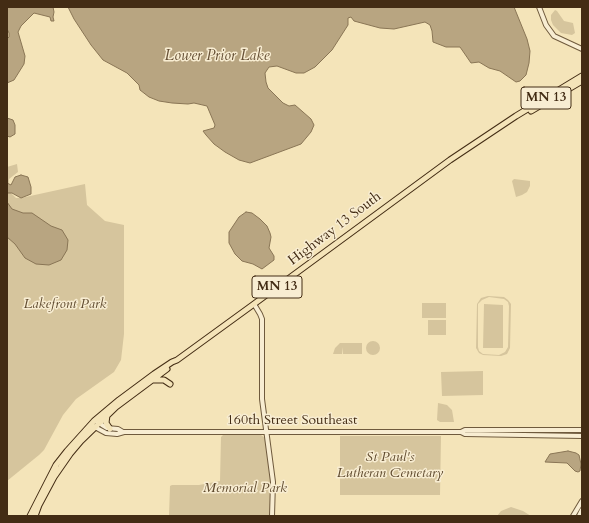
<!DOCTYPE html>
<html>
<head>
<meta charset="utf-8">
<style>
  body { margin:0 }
  #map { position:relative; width:589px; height:523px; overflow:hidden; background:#f4e4b9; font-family:Cardo,serif }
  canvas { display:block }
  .frame { position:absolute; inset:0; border:8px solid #432c14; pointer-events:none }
</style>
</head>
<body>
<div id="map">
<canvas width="589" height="523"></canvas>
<div class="frame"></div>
</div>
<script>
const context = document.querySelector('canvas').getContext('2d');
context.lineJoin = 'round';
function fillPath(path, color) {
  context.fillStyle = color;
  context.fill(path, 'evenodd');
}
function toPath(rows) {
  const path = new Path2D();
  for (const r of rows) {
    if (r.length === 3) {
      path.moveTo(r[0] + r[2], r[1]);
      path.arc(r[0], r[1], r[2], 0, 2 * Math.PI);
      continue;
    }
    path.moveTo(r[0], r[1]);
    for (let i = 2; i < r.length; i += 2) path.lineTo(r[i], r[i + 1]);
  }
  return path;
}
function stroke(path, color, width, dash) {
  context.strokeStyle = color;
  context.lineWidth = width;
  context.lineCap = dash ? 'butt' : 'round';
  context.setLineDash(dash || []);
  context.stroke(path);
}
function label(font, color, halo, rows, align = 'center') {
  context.font = font + ' Cardo,serif';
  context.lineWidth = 3;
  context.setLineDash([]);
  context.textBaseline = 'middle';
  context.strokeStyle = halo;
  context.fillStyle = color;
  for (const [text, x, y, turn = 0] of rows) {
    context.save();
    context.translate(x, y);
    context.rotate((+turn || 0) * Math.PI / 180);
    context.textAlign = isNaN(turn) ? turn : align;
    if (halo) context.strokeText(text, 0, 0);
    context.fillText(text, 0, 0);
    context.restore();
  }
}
const green = toPath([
  [555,10,557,11,564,21,573,23,575,33,572,35,561,33,553,25,551,20,551,15],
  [17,164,18,172,9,179,9,191,16,198,21,198,85,184,87,205,105,221,124,225,124,334,121,360,114,372,76,399,63,415,44,450,39,455,7,481,7,167],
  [514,179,530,181,530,186,527,192,522,195,516,197,512,181],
  [488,296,504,297,508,300,511,304,510,348,507,354,501,356,483,355,479,353,476,348,477,304,481,298],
  [489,297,504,299,508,302,509,306,508,347,505,352,499,355,483,354,479,351,478,347,478,304,482,300],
  [422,303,446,303,446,318,422,318],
  [484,304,503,305,503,348,483,348],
  [428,320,446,320,446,335,428,335],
  [373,348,7],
  [340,343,362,343,362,354,343,354,342,347,342,354,333,354,335,348],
  [483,371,483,395,442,396,441,372],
  [438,403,447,405,452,410,454,422,440,422,437,420],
  [223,435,261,435,265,438,271,474,271,516,169,516,170,486,172,485,199,485,220,481,221,437],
  [340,436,441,436,440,495,340,495],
  [511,507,523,511,531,516,497,516,501,511]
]);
const water = toPath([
  [7,7,53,7,54,12,53,17,54,21,51,21,50,17,34,13,21,26,18,32,25,56,24,64,14,80,7,83,7,39,9,37,9,33,7,29,7,7],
  [68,7,514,7,527,39,530,51,529,63,526,75,520,81,516,82,500,71,489,68,479,62,471,63,460,47,446,47,433,42,432,31,430,25,425,22,394,29,380,28,354,21,351,17,348,18,348,25,332,50,315,67,304,73,296,73,277,66,269,67,265,73,266,82,268,88,283,103,289,106,295,105,311,119,314,125,311,132,301,144,250,163,239,160,225,152,214,144,206,135,203,131,214,128,215,125,207,106,194,103,188,104,172,103,159,101,149,97,140,90,139,85,127,73,103,60,91,45,74,19,68,7],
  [7,118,13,120,15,125,15,134,10,137,7,136,7,118],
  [21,175,28,177,31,187,31,194,21,198,12,193,7,193,7,183,11,185,15,177,21,175],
  [7,202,12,209,23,213,32,213,51,226,62,230,68,240,67,250,61,260,49,265,36,264,25,258,15,244,7,237,7,202],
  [246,212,252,213,260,219,267,226,270,233,271,237,269,248,274,256,274,260,262,269,253,264,242,261,235,254,229,243,229,232,239,217,246,212],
  [568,451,576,453,579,455,581,464,580,471,578,472,575,471,567,463,545,462,550,454,568,451]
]);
const tertiary = toPath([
  [539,7,546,25,554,36,582,49],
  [254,304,260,314,262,319,262,399,273,482,272,516],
  [97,422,107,428,118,429,123,432],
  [93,426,106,433,117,434,124,432,461,432,465,430,582,430],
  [461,432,465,434,582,436],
  [573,516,582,501],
  [579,516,582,510]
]);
const primary = toPath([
  [531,111,582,81],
  [154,380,164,380,170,384],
  [107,415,106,423,110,429],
  [30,516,56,465,67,451,94,421,119,400,154,374,172,362,177,360,254,304,450,160,516,116,582,76],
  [35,516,39,505,54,477,70,454,81,441,116,407,167,369]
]);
const shields = [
  [546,98,50],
  [277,287,50]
];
const shieldNames = [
  ["MN 13",546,98],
  ["MN 13",277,287]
];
const streetNames = [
  ["Highway 13 South",335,229,-37],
  ["160th Street Southeast",292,421]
];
const parkNames = [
  ["Lakefront Park",65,305],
  ["St Paul's",390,458],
  ["Lutheran Cemetary",390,474],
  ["Memorial Park",245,489]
];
const waterNames = [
  ["Lower Prior Lake",217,57]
];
fillPath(green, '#d6c59d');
fillPath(water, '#b8a581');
stroke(water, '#897555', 1);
stroke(tertiary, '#6f5a3d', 6);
stroke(primary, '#432c14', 7);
stroke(tertiary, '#f8edd2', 4);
stroke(primary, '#f4e4b9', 5);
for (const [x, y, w] of shields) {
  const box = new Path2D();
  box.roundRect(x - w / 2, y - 11, w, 22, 3);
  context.fillStyle = '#f8edd2';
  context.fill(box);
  stroke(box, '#432c14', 1);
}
label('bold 13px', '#432c14', null, shieldNames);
label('14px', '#432c14', '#f8edd2', streetNames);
label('italic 14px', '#604b2f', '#f8edd2', parkNames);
label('italic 15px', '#665035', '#f8edd2', waterNames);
</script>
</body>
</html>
